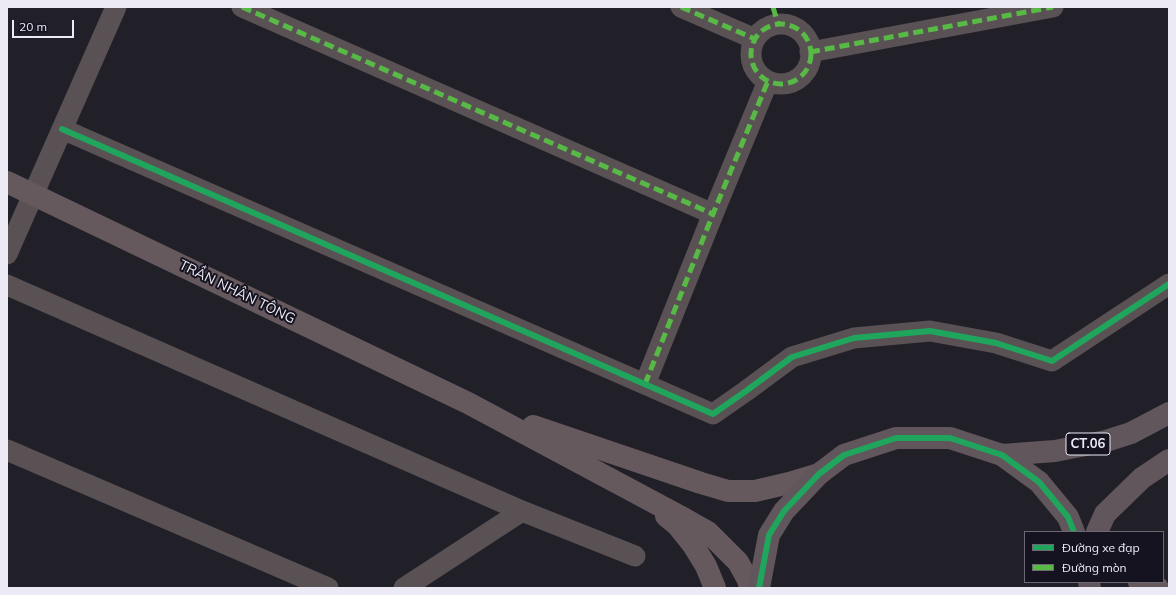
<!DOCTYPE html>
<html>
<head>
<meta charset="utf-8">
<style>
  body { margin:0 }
  #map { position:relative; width:1176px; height:595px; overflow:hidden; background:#212028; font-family:Mulish,sans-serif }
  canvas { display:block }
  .frame { position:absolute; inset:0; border:8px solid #eceaf4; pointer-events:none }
  .legend { position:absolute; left:1024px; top:531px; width:140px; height:52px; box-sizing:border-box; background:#161321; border:1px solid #6c6975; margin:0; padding:5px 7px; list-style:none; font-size:12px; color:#eceaf4 }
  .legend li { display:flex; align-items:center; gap:8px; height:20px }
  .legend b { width:20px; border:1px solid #6c6975 }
  .scale { position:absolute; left:12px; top:20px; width:62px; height:18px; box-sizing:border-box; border:2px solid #eceaf4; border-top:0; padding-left:5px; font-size:12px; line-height:14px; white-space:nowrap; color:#eceaf4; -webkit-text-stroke:3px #161321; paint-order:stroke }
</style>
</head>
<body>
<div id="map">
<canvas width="1176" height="595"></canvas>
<div class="frame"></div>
<ul class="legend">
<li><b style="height:5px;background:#20a55d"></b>Đường xe đạp</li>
<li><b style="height:5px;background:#58b947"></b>Đường mòn</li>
</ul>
<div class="scale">20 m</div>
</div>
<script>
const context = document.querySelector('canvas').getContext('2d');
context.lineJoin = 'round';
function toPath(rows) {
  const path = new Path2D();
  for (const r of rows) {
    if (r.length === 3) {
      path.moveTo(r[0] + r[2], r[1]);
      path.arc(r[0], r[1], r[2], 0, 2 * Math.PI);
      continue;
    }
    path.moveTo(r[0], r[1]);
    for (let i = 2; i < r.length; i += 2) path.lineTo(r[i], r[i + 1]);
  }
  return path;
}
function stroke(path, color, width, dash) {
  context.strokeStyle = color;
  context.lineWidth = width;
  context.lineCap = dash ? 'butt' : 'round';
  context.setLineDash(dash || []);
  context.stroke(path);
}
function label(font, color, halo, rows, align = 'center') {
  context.font = font + ' Mulish,sans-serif';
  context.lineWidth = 4;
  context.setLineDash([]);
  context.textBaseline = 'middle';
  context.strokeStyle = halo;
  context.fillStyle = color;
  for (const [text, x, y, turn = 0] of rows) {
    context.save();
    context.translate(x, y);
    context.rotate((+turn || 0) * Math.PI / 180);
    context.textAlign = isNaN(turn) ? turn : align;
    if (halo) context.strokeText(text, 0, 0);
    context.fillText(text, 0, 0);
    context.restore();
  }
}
const minor = toPath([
  [242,7,713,214],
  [681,7,755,39],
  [781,54,30],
  [810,52,1053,7],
  [62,129,713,414,746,391,792,357,854,338,930,331,996,343,1052,361,1169,284],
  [7,254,116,7],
  [7,285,522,511,635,556],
  [645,384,713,214,768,81],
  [7,450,328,588],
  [404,588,522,511]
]);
const major = toPath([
  [7,182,468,403,685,519,708,532,738,562,748,580,750,588],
  [533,426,701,483,728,491,755,491,789,483,819,474],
  [666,516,677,525,693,545,706,566,715,588],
  [1139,582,1158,588]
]);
const highway = toPath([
  [1002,455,1055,451,1106,441,1131,433,1169,413],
  [1097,532,1105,514,1142,478,1169,460],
  [1089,582,1090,588],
  [759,588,769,535,784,511,819,474,844,455,896,438,950,438,1002,455,1039,482,1068,517,1074,532]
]);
const quiet = toPath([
  [242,7,713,214],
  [681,7,755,39],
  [773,7,778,24],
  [781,54,30],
  [810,52,1053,7],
  [645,384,713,214,768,81]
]);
const cycleway = toPath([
  [62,129,713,414,746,391,792,357,854,338,930,331,996,343,1052,361,1169,284],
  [759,588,769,535,784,511,819,474,844,455,896,438,950,438,1002,455,1039,482,1068,517,1074,532]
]);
const shields = [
  [1088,444,44]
];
const shieldNames = [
  ["CT.06",1088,444]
];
const streetNames = [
  ["TRẦN NHÂN TÔNG",237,292,26]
];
stroke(minor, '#595154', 21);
stroke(major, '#65595d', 22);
stroke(highway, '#61565b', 22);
stroke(quiet, '#58b947', 5, [10, 5]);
stroke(cycleway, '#20a55d', 6);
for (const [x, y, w] of shields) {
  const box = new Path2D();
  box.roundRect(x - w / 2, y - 11, w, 22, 3);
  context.fillStyle = '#161321';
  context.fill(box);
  stroke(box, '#eceaf4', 1);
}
label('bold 13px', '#eceaf4', null, shieldNames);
label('14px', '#eceaf4', '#161321', streetNames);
</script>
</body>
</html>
